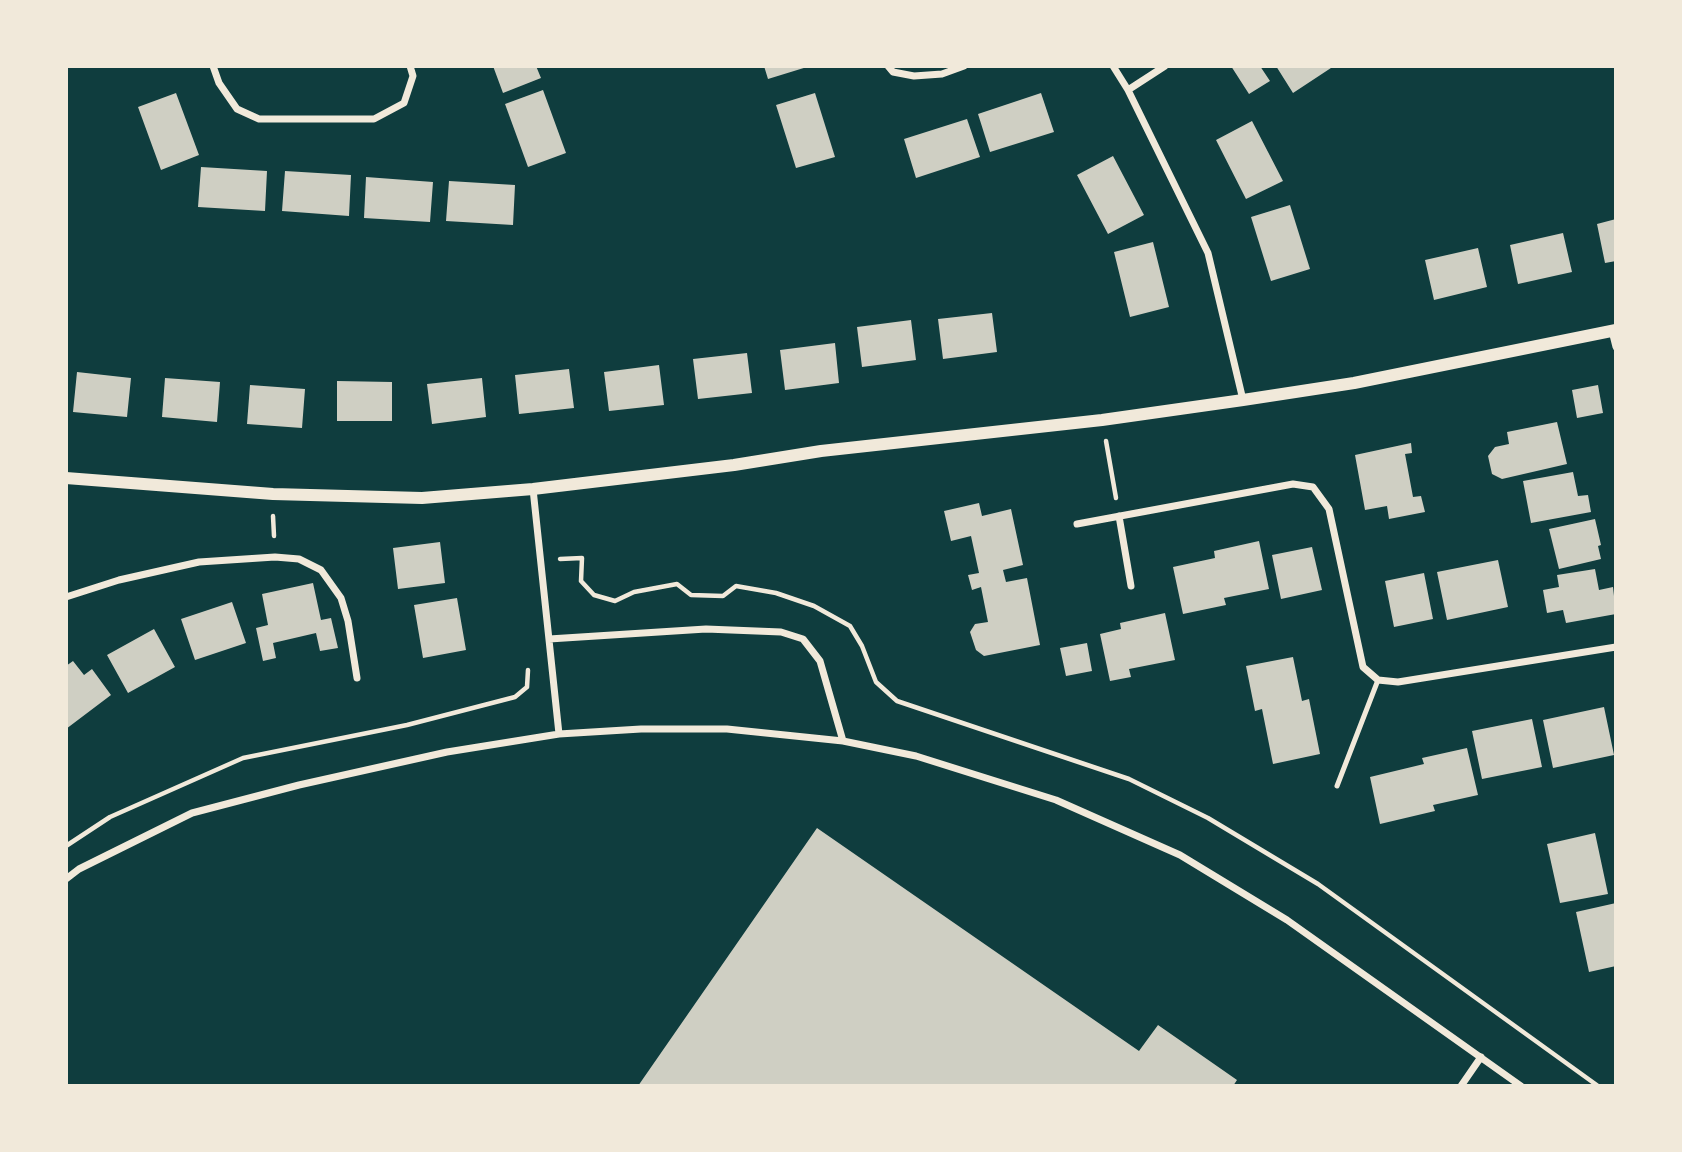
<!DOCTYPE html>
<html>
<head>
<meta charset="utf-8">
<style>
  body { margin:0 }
  #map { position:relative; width:1682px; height:1152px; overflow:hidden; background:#0f3d3e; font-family:Barlow,sans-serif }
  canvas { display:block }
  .frame { position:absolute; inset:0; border:68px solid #f1e9da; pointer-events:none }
</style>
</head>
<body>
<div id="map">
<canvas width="1682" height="1152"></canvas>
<div class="frame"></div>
</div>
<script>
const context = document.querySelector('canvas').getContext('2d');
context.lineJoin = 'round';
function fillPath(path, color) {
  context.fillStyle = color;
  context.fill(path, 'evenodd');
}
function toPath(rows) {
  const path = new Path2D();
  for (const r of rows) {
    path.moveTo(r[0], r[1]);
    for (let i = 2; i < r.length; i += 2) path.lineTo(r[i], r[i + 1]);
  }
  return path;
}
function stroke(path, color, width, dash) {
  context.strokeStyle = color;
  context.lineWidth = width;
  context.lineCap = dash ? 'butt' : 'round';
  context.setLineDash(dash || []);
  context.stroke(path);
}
const building = toPath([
  [493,66,536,66,541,78,503,93],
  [764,66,807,66,807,67,768,79],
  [1231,66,1260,66,1270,81,1249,94],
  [1276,66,1334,66,1293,93],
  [543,90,566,153,528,167,505,104],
  [176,93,199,155,161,170,138,107],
  [815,93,835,157,796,168,776,105],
  [1041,93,1054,132,990,152,978,114],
  [967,119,980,157,916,178,904,139],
  [1252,121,1283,181,1246,199,1216,140],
  [1113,156,1144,215,1108,234,1077,175],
  [201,167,267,171,265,211,198,207],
  [285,171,351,175,349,216,282,211],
  [366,177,433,182,430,222,364,218],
  [449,181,515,185,513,225,446,221],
  [1290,205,1310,269,1271,281,1251,217],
  [1616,219,1616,261,1605,263,1597,224],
  [1563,233,1572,272,1518,284,1510,245],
  [1153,242,1169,307,1130,317,1114,252],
  [1478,248,1487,287,1434,300,1425,260],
  [992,313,997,352,943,359,938,319],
  [911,320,916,360,862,367,857,327],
  [835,343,839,383,785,390,780,350],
  [747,353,752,393,698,399,693,359],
  [659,365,664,405,609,411,604,372],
  [569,369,574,408,519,414,515,375],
  [77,372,131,378,127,417,73,412],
  [165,378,220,382,217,422,162,417],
  [482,378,486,417,432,424,427,384],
  [337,381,392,382,392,421,337,421],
  [250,385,305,389,302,428,247,424],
  [1598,385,1603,413,1577,418,1572,390],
  [1557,422,1567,464,1502,479,1492,474,1488,456,1495,447,1509,444,1507,432],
  [1411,443,1412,453,1405,454,1413,497,1421,496,1425,512,1389,519,1387,506,1365,510,1355,455],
  [1573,472,1578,496,1588,495,1591,512,1531,523,1523,481],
  [979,503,982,516,1011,509,1023,565,1003,570,1006,582,1027,578,1040,645,984,656,976,650,970,632,975,624,988,622,981,587,972,590,968,575,979,573,971,536,951,541,944,511],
  [1595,519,1601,545,1598,546,1601,559,1559,569,1549,529],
  [1259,541,1269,589,1224,598,1226,605,1183,614,1173,567,1215,558,1214,551],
  [440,542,445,583,398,589,393,548],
  [1312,547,1322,590,1281,599,1272,555],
  [1498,560,1508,607,1447,620,1437,572],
  [1595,569,1599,590,1613,587,1616,614,1566,623,1563,610,1547,613,1543,590,1559,587,1557,575],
  [1424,573,1433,619,1394,627,1385,581],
  [313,583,321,620,331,618,338,648,320,651,316,633,273,643,276,658,263,661,256,628,268,625,262,594],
  [457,598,466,650,423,658,414,605],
  [232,602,246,643,195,660,181,619],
  [1165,613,1175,660,1129,669,1131,677,1110,681,1100,634,1121,629,1120,623],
  [154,629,175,667,128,693,107,655],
  [1087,643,1092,671,1066,676,1060,648],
  [1293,657,1302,701,1309,699,1320,754,1273,764,1262,709,1255,711,1246,666],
  [73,661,84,675,92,669,111,695,66,729,66,666],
  [1604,707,1614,755,1553,768,1543,720],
  [1532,719,1542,767,1482,779,1472,731],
  [1467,748,1478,795,1433,805,1435,811,1380,824,1370,777,1424,764,1422,758],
  [817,828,1139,1051,1158,1025,1237,1080,1233,1086,638,1086],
  [1595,833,1608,894,1560,903,1547,844],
  [1616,903,1616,966,1589,972,1576,912]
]);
const path = toPath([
  [1106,441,1116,498],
  [273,516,274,536],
  [560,559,582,558,581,581,594,595,615,601,634,592,677,584,691,595,723,596,736,586,776,593,814,606,850,626,862,646,876,682,897,701,1129,779,1208,818,1318,884,1598,1086],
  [66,846,110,817,243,758,407,725,515,697,527,687,528,670]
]);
const service = toPath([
  [1337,786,1378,680]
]);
const minor = toPath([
  [213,66,219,83,237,109,259,119,374,119,404,103,413,76,410,66],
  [888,66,893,72,914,76,942,74,964,66],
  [1113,66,1128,90,1208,253,1243,400],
  [1128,90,1165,66],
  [1612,331,1616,347],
  [533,489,559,734],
  [1119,516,1131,586],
  [1077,524,1293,484,1313,487,1329,509,1363,667,1378,680,1398,682,1616,647],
  [66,597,119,580,199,562,275,557,299,559,321,570,341,598,348,621,357,678],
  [549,639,706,629,781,632,803,639,820,661,843,741],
  [66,879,79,869,192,813,299,785,447,752,559,734,641,729,727,729,843,741,916,756,1056,800,1180,855,1287,920,1521,1086],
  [1461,1086,1481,1057]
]);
const tertiary = toPath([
  [66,478,273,494,422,498,533,489,734,465,821,451,1102,420,1243,400,1354,383,1616,330]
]);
fillPath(building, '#cfcfc3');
stroke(path, '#f1e9da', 4.5);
stroke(service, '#f1e9da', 5);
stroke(minor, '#f1e9da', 7);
stroke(tertiary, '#f1e9da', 12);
</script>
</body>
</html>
